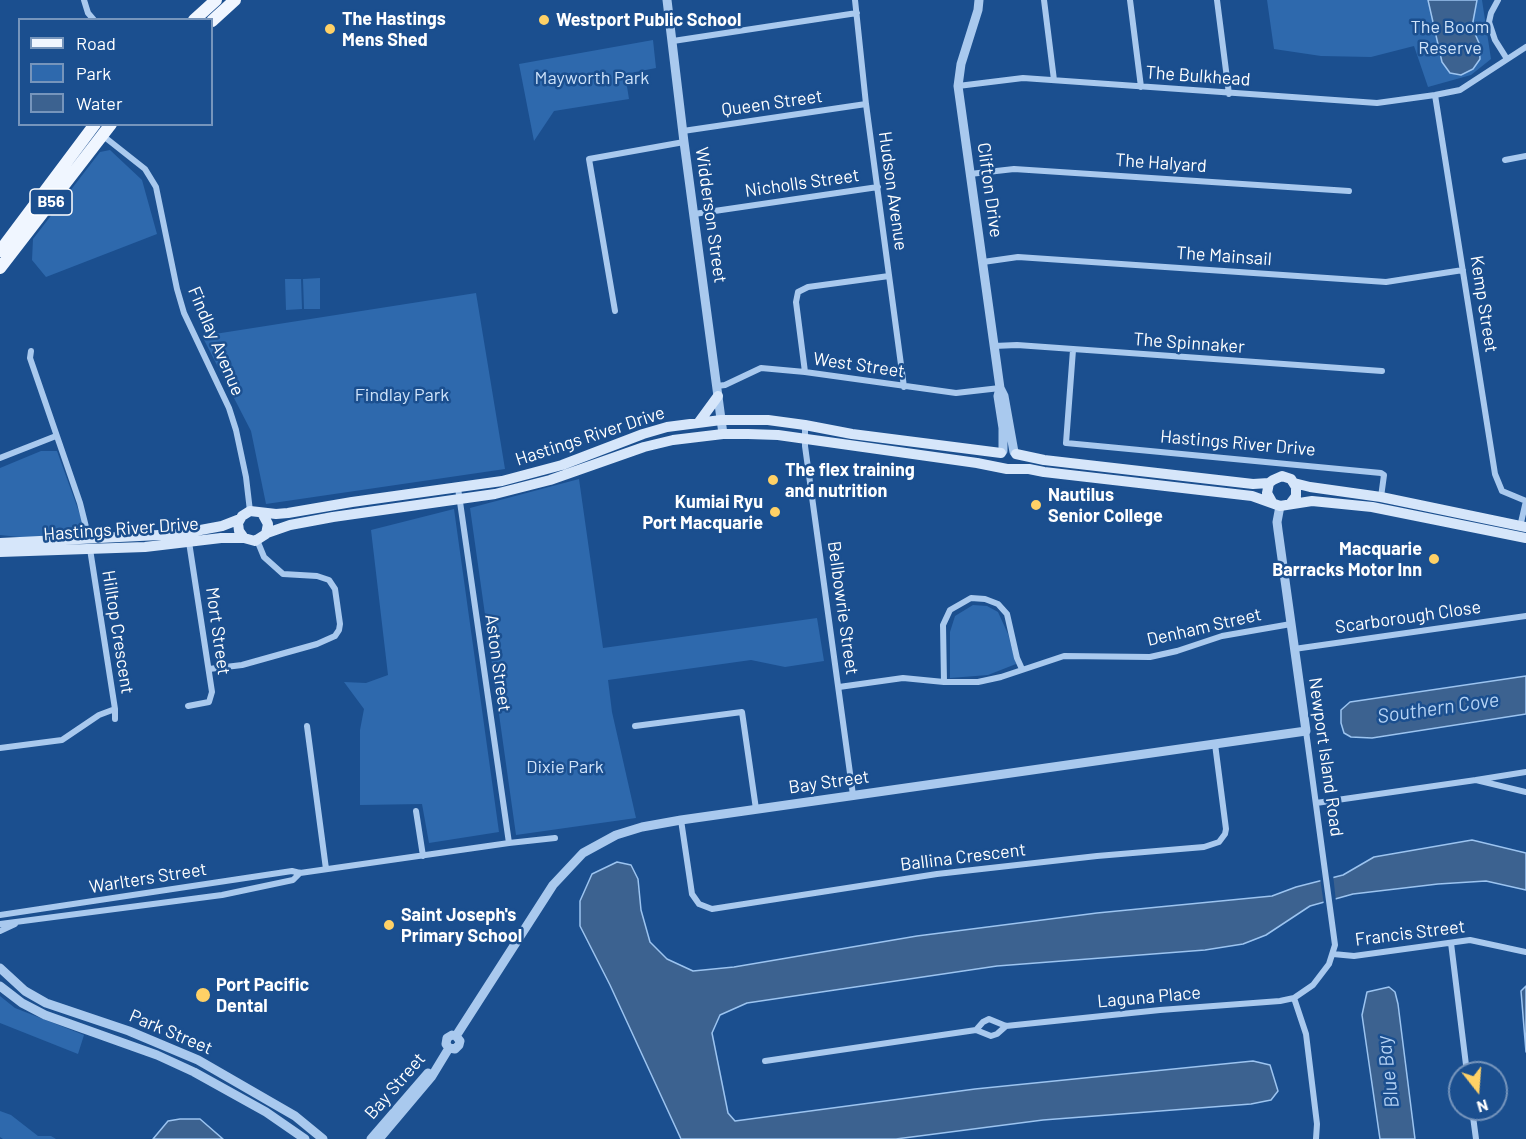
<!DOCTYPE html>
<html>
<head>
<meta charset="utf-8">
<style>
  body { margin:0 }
  #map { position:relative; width:1526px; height:1139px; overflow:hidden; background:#1b4f8f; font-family:Barlow,sans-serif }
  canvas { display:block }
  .legend { position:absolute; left:18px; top:18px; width:195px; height:108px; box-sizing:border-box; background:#1b4f8f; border:2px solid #7695bc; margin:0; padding:8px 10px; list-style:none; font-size:18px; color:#fff }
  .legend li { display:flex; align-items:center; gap:12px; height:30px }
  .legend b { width:30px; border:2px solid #7695bc }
  .north { position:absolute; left:1448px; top:1061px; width:60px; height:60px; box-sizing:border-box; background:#1b4f8f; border:2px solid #7695bc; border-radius:50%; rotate:163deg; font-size:16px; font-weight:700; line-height:24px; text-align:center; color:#fff }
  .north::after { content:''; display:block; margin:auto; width:21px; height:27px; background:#ffd166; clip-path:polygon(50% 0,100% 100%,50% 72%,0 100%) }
</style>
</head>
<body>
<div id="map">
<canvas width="1526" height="1139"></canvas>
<ul class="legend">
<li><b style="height:8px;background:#f0f6ff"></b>Road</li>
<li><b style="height:16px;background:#2e69ad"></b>Park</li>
<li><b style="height:16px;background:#3c6290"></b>Water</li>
</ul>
<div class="north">N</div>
</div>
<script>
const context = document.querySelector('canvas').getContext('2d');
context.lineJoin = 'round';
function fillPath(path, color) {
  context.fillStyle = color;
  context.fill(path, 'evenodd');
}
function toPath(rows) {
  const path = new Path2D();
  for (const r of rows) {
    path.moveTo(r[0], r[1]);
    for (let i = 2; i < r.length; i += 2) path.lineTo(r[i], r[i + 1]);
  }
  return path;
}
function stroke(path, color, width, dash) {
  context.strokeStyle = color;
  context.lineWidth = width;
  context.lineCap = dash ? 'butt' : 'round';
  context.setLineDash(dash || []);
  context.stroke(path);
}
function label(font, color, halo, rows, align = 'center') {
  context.font = font + ' Barlow,sans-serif';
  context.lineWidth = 5;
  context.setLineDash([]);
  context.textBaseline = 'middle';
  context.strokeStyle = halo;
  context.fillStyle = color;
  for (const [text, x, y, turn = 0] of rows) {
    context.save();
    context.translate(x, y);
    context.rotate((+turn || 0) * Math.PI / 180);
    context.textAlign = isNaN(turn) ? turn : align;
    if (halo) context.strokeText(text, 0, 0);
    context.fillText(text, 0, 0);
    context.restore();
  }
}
const green = toPath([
  [1267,0,1482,0,1491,59,1471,75,1428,87,1414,46,1371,57,1321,56,1274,49],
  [653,40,656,68,625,74,629,99,554,111,534,141,519,64],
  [110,150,142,180,157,234,46,277,32,260,33,239,100,152],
  [320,278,320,309,304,309,303,279],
  [285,279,301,279,302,309,286,310],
  [476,293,505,469,266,504,251,431,202,336],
  [41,451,57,451,83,523,84,540,66,542,0,535,0,468],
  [579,479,603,648,817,618,824,661,785,667,751,660,608,680,612,712,636,818,516,835,470,508],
  [454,509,499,832,429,843,422,804,360,805,360,730,364,709,344,682,366,683,388,675,371,530],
  [973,605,987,606,998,612,1008,634,1016,664,988,675,950,678,950,632,955,616],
  [0,996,15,1008,84,1035,78,1054,0,1023],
  [0,1111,11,1115,38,1136,51,1136,56,1139,3,1139,0,1137]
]);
const water = toPath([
  [1428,0,1477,0,1472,27,1479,43,1480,59,1473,69,1461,75,1450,73,1442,62,1428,0],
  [1526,676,1526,714,1372,738,1351,737,1344,733,1341,723,1341,710,1350,702,1526,676],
  [1472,840,1526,853,1526,890,1486,881,1438,884,1353,894,1310,906,1266,935,1243,944,1205,950,997,966,747,1003,720,1015,712,1033,728,1113,735,1121,975,1089,1253,1061,1270,1065,1278,1091,1271,1100,1251,1104,1043,1120,896,1139,681,1139,610,985,580,926,580,901,592,874,617,862,631,865,638,879,641,910,650,942,667,959,693,971,734,967,917,936,1097,913,1272,896,1296,887,1343,875,1374,857,1472,840],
  [1526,986,1526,1052,1521,991,1526,986],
  [1389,987,1395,992,1398,1004,1415,1139,1380,1139,1362,1015,1367,992,1389,987],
  [180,1119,200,1119,223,1139,153,1139,168,1121,180,1119]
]);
const pier = toPath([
  [1333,874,1336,902,1324,905,1320,878]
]);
const minor = toPath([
  [84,0,88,13,94,20],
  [855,0,866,104,904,387],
  [1044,0,1054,80],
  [1130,0,1141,87],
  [1217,0,1229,94],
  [1498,0,1491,13,1489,22,1495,40,1507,59],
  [673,41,857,13],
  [958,86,1023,78,1377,103,1435,95,1460,90,1526,47],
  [1435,95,1495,474,1502,491,1526,501],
  [683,131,866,104],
  [102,135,145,169,156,187,177,289,184,313,229,408,236,430,246,477,250,511],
  [1505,160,1526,156],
  [970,174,1014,169,1349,191],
  [694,214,878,187],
  [983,262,1018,257,1386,282,1463,270],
  [615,311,589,159,684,142],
  [994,346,1017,345,1382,371],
  [1073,350,1066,443,1381,473,1384,475,1381,497],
  [31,351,30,358,80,503,89,539],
  [805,372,796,302,798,292,808,287,889,276],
  [717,386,725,385,761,368,805,372,956,393,1000,388],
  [805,425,805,446,853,795],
  [0,458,56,436],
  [458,488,509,843],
  [1520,527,1526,501],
  [90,549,115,709,115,719],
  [1294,649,1526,616],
  [209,669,242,665,317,644,335,636,339,630,340,624,335,589,329,580,317,576,283,574,264,557,257,540],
  [944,682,943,625,950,610,971,598,985,599,998,604,1007,614,1017,658,1022,669],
  [839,687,903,678,944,682,978,682,1001,677,1064,656,1150,657,1177,651,1222,636,1291,624],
  [188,706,209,702,212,692,189,542],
  [307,726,326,869],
  [635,726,742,712,756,809],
  [0,748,62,740,99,715,115,709],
  [1526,772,1476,780,1526,792],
  [1316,803,1476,780],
  [416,811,423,856],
  [681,820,692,894,699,904,712,909,937,874,1097,856,1204,847,1219,842,1225,834,1226,829,1215,744],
  [0,915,292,871,300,873,509,843,555,838],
  [0,924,222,895,293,880,300,873],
  [0,931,15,924],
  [1451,943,1467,1073],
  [1333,954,1354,956,1470,940,1526,952],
  [1294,998,1306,1034,1317,1124,1316,1139],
  [976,1030,983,1022,989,1019,1006,1026,1160,1010,1280,1001,1294,998,1313,985,1329,964,1335,945,1306,731],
  [765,1061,976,1030,991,1036,997,1034,1006,1026],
  [1472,1109,1476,1139]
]);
const tertiary = toPath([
  [667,0,684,142,723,434],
  [979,0,978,10,961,64,958,86,1000,388,1004,396,1014,452],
  [1000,388,998,396,1003,428,1003,451],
  [0,968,25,991,46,1003,129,1031,198,1060,295,1116,323,1139],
  [0,986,22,1003,45,1015,157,1055,194,1072,266,1112,305,1139],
  [449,1048,446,1044,447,1038,452,1035,456,1036,553,885,583,853,616,835,642,827,681,820,1306,731,1278,530,1277,522,1280,506],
  [371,1139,428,1073],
  [379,1139,432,1076,449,1048,455,1049,459,1045,460,1041,456,1036]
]);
const secondary = toPath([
  [699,422,718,396],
  [1016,454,1044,460,1253,484,1269,483],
  [1294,483,1310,487,1381,497,1526,527],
  [1272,502,1267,493,1269,483,1273,480,1282,476,1291,479,1296,487,1296,496,1290,504],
  [262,513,268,524,266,534,255,541,244,538,239,531,238,523,242,516,250,511,276,514,288,513,352,502,502,481,562,465,643,434,667,427,721,420,768,420,805,425,852,434,1001,453],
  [267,533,290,525,333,517,495,494,550,480,644,447,673,440,723,434,748,434,778,435,977,463,1007,469,1029,469,1044,472,1252,496,1280,506,1312,501,1372,507,1526,538],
  [0,543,179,534,222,526,240,519],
  [0,552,145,547,221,538,244,538]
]);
const primary = toPath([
  [194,20,216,0],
  [212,21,235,0],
  [0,251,95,124],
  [0,268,111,124]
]);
const markers = [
  [544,20,6,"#ffd166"],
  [330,29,6,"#ffd166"],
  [773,480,6,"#ffd166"],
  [1036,505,6,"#ffd166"],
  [775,512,6,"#ffd166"],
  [1434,559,6,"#ffd166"],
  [389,925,6,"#ffd166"],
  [203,995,8,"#ffd166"]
];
const shields = [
  [51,202,42]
];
const shieldNames = [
  ["B56",51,202]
];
const poiNames = [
  ["The Hastings",342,19],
  ["Mens Shed",342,40],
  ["Westport Public School",556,20],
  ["The flex training",785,470],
  ["and nutrition",785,491],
  ["Nautilus",1048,495],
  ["Senior College",1048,516],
  ["Kumiai Ryu",763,502,"right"],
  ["Port Macquarie",763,523,"right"],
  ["Macquarie",1422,549,"right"],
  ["Barracks Motor Inn",1422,570,"right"],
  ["Saint Joseph's",401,915],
  ["Primary School",401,936],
  ["Port Pacific",216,985],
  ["Dental",216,1006]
];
const parkNames = [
  ["The Boom",1450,27],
  ["Reserve",1450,48],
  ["Mayworth Park",592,78],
  ["Findlay Park",402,395],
  ["Dixie Park",565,767]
];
const streetNames = [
  ["The Bulkhead",1198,76,4],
  ["Queen Street",772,103,-8],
  ["The Halyard",1161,163,4],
  ["Nicholls Street",802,183,-8],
  ["Clifton Drive",990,190,82],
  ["Hudson Avenue",893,191,82],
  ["Widderson Street",711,215,82],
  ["The Mainsail",1224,256,4],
  ["Kemp Street",1484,304,81],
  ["Findlay Avenue",216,341,67],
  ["The Spinnaker",1189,343,4],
  ["West Street",859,365,8],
  ["Hastings River Drive",590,436,-18],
  ["Hastings River Drive",1238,443,5],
  ["Hastings River Drive",121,529,-4],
  ["Bellbowrie Street",843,608,82],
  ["Scarborough Close",1408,617,-8],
  ["Denham Street",1204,627,-13],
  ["Mort Street",218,631,82],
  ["Hilltop Crescent",118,632,81],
  ["Aston Street",498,663,82],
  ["Newport Island Road",1326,757,82],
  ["Bay Street",829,782,-8],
  ["Ballina Crescent",963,857,-7],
  ["Warlters Street",148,878,-9],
  ["Francis Street",1410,933,-7],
  ["Laguna Place",1149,997,-5],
  ["Park Street",171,1032,23],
  ["Bay Street",395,1086,-49]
];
const waterNames = [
  ["Southern Cove",1438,708,-8],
  ["Blue Bay",1388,1072,-97]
];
fillPath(green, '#2e69ad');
fillPath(water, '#3c6290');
stroke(water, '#9cc4f0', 1.5);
fillPath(pier, '#1b4f8f');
stroke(minor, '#a9c9ee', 6);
stroke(tertiary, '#a9c9ee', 9);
stroke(secondary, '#d6e6fa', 10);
stroke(primary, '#f0f6ff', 12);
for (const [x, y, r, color] of markers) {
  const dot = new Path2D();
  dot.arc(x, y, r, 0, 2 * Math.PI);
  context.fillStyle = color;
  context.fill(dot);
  stroke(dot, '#1b4f8f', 2);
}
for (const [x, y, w] of shields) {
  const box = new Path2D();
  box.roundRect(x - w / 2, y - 13, w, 26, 4.5);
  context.fillStyle = '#1b4f8f';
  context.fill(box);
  stroke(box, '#fff', 1.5);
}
label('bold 16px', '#fff', null, shieldNames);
label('bold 18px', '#fff', '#1b4f8f', poiNames, 'left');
label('18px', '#cfe3fa', '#1b4f8f', parkNames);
label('18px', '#fff', '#1b4f8f', streetNames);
label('italic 20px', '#b5d3f5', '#1b4f8f', waterNames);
</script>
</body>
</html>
